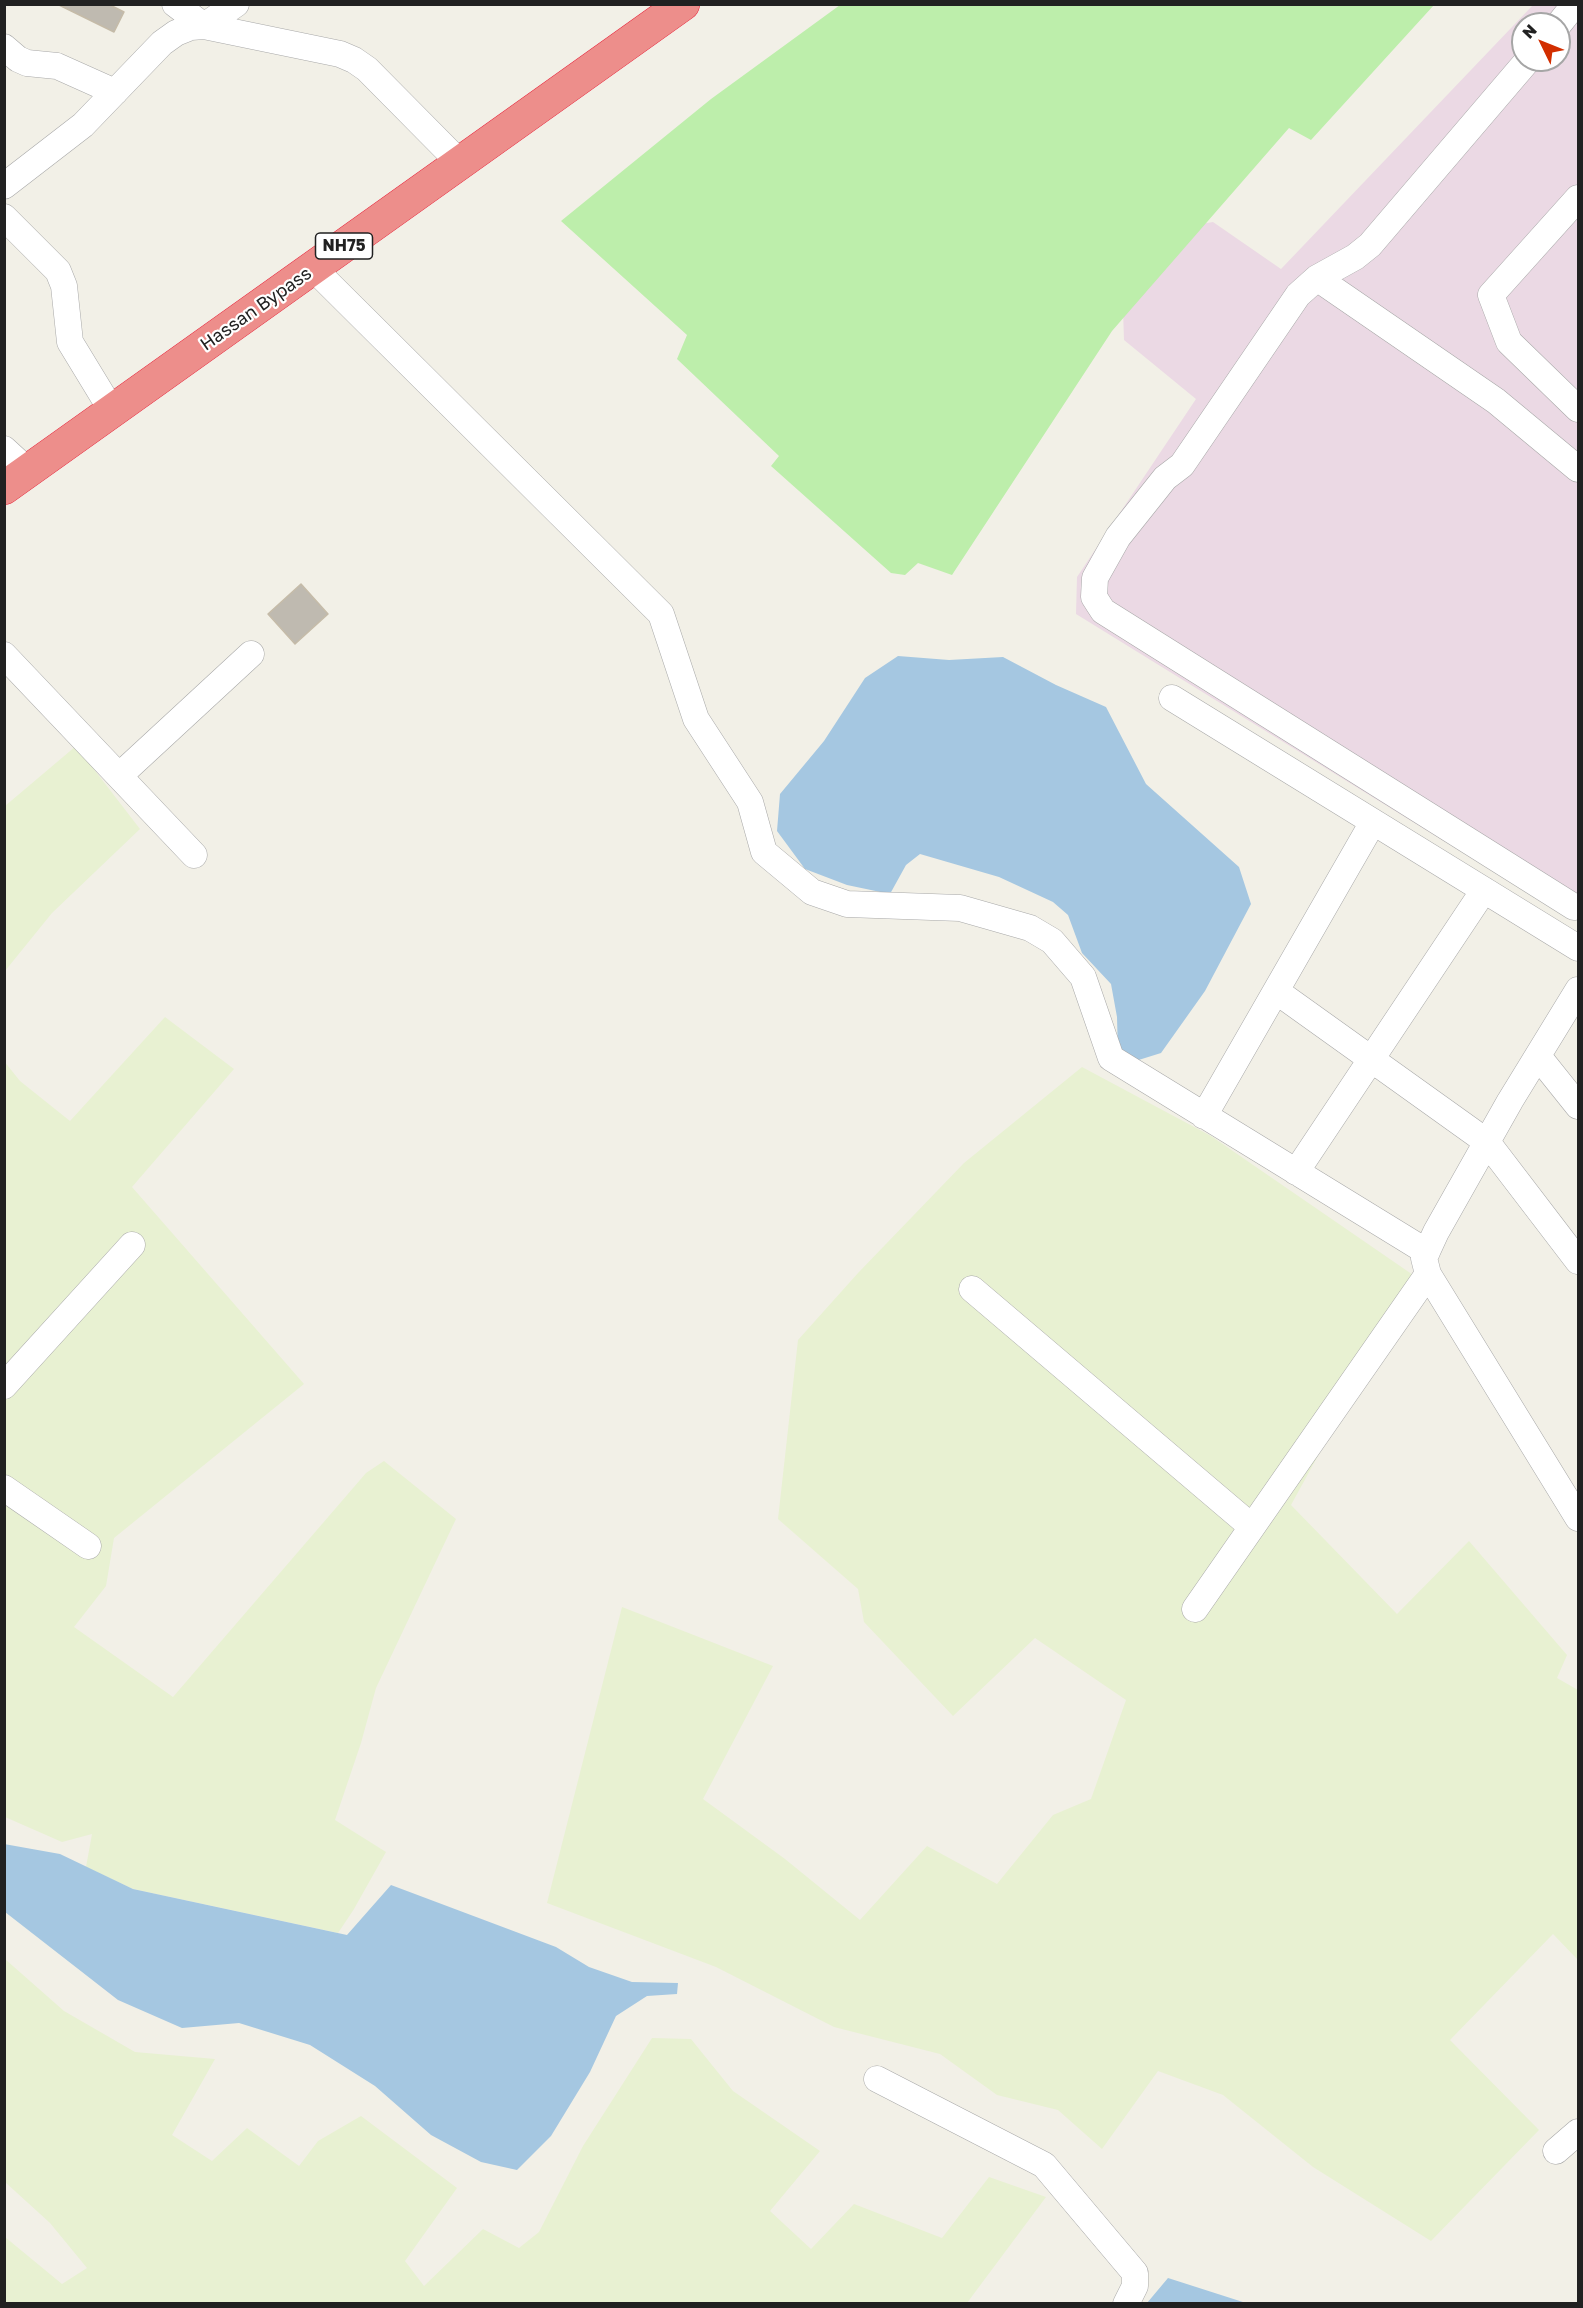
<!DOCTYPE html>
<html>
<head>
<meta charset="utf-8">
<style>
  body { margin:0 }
  #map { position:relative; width:1583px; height:2308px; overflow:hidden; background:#f2f0e7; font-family:"Golos Text",sans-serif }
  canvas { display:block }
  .frame { position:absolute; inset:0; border:6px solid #212121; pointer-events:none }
  .north { position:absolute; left:1511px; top:12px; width:60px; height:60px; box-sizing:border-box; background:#fff; border:2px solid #a6a6a6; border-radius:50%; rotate:313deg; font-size:16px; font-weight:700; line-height:24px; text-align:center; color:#212121 }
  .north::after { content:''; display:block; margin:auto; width:21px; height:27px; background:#d22e00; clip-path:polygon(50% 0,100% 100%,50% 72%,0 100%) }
</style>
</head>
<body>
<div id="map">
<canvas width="1583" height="2308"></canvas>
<div class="frame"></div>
<div class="north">N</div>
</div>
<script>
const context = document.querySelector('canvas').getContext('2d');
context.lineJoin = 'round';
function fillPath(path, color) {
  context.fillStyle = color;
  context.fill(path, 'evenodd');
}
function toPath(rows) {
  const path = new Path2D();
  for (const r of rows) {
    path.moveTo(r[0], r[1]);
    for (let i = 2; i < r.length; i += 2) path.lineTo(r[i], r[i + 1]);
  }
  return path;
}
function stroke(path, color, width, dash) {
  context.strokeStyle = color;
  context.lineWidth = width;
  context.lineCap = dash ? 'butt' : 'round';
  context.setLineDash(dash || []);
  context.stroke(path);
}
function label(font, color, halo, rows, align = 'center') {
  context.font = font + ' "Golos Text",sans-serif';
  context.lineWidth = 4.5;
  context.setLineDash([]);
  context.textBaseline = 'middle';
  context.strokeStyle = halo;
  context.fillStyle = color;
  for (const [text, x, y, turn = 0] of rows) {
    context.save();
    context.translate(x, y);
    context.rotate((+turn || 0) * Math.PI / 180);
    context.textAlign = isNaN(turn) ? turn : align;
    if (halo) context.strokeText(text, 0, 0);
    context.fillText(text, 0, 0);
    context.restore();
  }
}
const industrial = toPath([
  [1533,5,1578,5,1578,899,1567,917,1076,614,1077,577,1196,399,1124,340,1123,310,1195,225,1213,222,1281,269],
  [1523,24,1559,24,1559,60,1523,60]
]);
const farmland = toPath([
  [76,746,140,829,52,913,5,971,5,806],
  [165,1017,234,1069,132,1187,304,1384,114,1538,106,1586,74,1627,173,1697,366,1473,384,1461,456,1519,376,1688,361,1743,335,1820,386,1852,354,1909,338,1933,133,1889,86,1867,92,1834,62,1842,5,1817,4,1061,20,1081,70,1121],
  [1082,1067,1211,1136,1416,1277,1291,1505,1397,1614,1469,1541,1567,1655,1557,1678,1578,1690,1578,1960,1553,1934,1450,2040,1539,2130,1431,2241,1313,2167,1223,2095,1158,2071,1102,2149,1058,2110,997,2095,940,2054,834,2027,716,1967,547,1903,622,1607,773,1666,703,1799,785,1859,860,1920,927,1846,997,1884,1053,1815,1091,1799,1126,1700,1035,1638,953,1716,864,1622,858,1589,778,1519,798,1340,858,1273,964,1163],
  [5,1959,64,2011,135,2052,215,2059,172,2135,212,2161,247,2128,299,2166,318,2141,361,2116,457,2188,405,2261,424,2286,483,2229,519,2248,539,2232,583,2146,652,2038,691,2039,733,2091,820,2151,770,2211,811,2249,854,2204,942,2238,989,2177,1046,2197,967,2303,5,2303,5,2237,62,2284,87,2268,50,2223,5,2182]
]);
const grass = toPath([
  [840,5,840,4,1434,5,1311,140,1289,128,1112,331,952,575,918,563,905,575,891,573,771,466,779,456,677,359,687,335,561,221,711,99]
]);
const water = toPath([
  [898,656,949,660,1003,657,1056,685,1106,707,1146,784,1239,867,1251,904,1205,991,1161,1053,1129,1063,1118,1055,1117,1017,1111,984,1082,953,1068,915,1053,902,999,877,920,854,906,865,890,894,847,885,805,869,777,831,780,794,824,741,865,678],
  [4,1844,60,1854,133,1889,347,1935,391,1885,556,1947,589,1967,632,1982,678,1983,677,1994,647,1996,616,2016,590,2072,551,2136,517,2170,481,2162,431,2135,375,2086,310,2045,239,2023,182,2028,118,2000,5,1912],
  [1168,2278,1246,2303,1147,2303]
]);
const building = toPath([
  [57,4,108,4,124,12,114,32,57,4],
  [301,584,328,614,295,644,268,614,301,584]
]);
const minor = toPath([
  [175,4,204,26,236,4],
  [1559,24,1575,4],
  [4,47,18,59,27,63,57,66,115,92],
  [1528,60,1370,245,1355,257,1317,278,1298,295,1182,465,1165,478,1118,537,1095,578,1094,597,1103,611,1574,907],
  [4,186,83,125,162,43,176,33,191,27,204,26,340,54,354,60,367,69,460,163],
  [1578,198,1491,295,1509,342,1578,409],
  [4,217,58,271,64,286,70,342,112,411],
  [313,268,661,614,696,719,750,802,764,852,812,892,847,904,960,908,1030,928,1052,941,1083,977,1111,1058,1427,1252],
  [1317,278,1496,401,1578,469],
  [4,449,28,471],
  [4,655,194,855],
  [1172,698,1578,948],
  [119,776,251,654],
  [1578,990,1510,1101,1436,1232,1424,1258,1428,1274,1578,1518],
  [1276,991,1487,1142,1578,1261],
  [1538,1056,1578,1106],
  [1204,1116,1373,822],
  [1296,1172,1484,890],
  [972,1289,1252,1527],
  [4,1386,132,1245],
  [4,1488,88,1546],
  [1195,1609,1428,1274],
  [877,2079,1044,2165,1135,2273,1135,2286,1126,2304],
  [1556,2151,1578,2132]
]);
const highway = toPath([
  [4,488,683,4]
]);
const shields = [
  [344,246,57]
];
const shieldNames = [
  ["NH75",344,246]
];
const streetNames = [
  ["Hassan Bypass",256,309,-35]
];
fillPath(industrial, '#ebd9e4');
fillPath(farmland, '#e8f1d2');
fillPath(grass, '#bdeeab');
fillPath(water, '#a5c7e1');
fillPath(building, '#bfbab0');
stroke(building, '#c5bba8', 1.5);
stroke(minor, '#a8a8a8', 27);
stroke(highway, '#e61e37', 34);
stroke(minor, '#fff', 26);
stroke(highway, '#ed8e8b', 33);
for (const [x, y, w] of shields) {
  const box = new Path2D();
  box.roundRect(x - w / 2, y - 13, w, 26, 4.5);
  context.fillStyle = '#fff';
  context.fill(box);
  stroke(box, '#212121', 1.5);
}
label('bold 16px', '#212121', null, shieldNames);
label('18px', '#212121', '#fff', streetNames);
</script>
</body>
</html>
